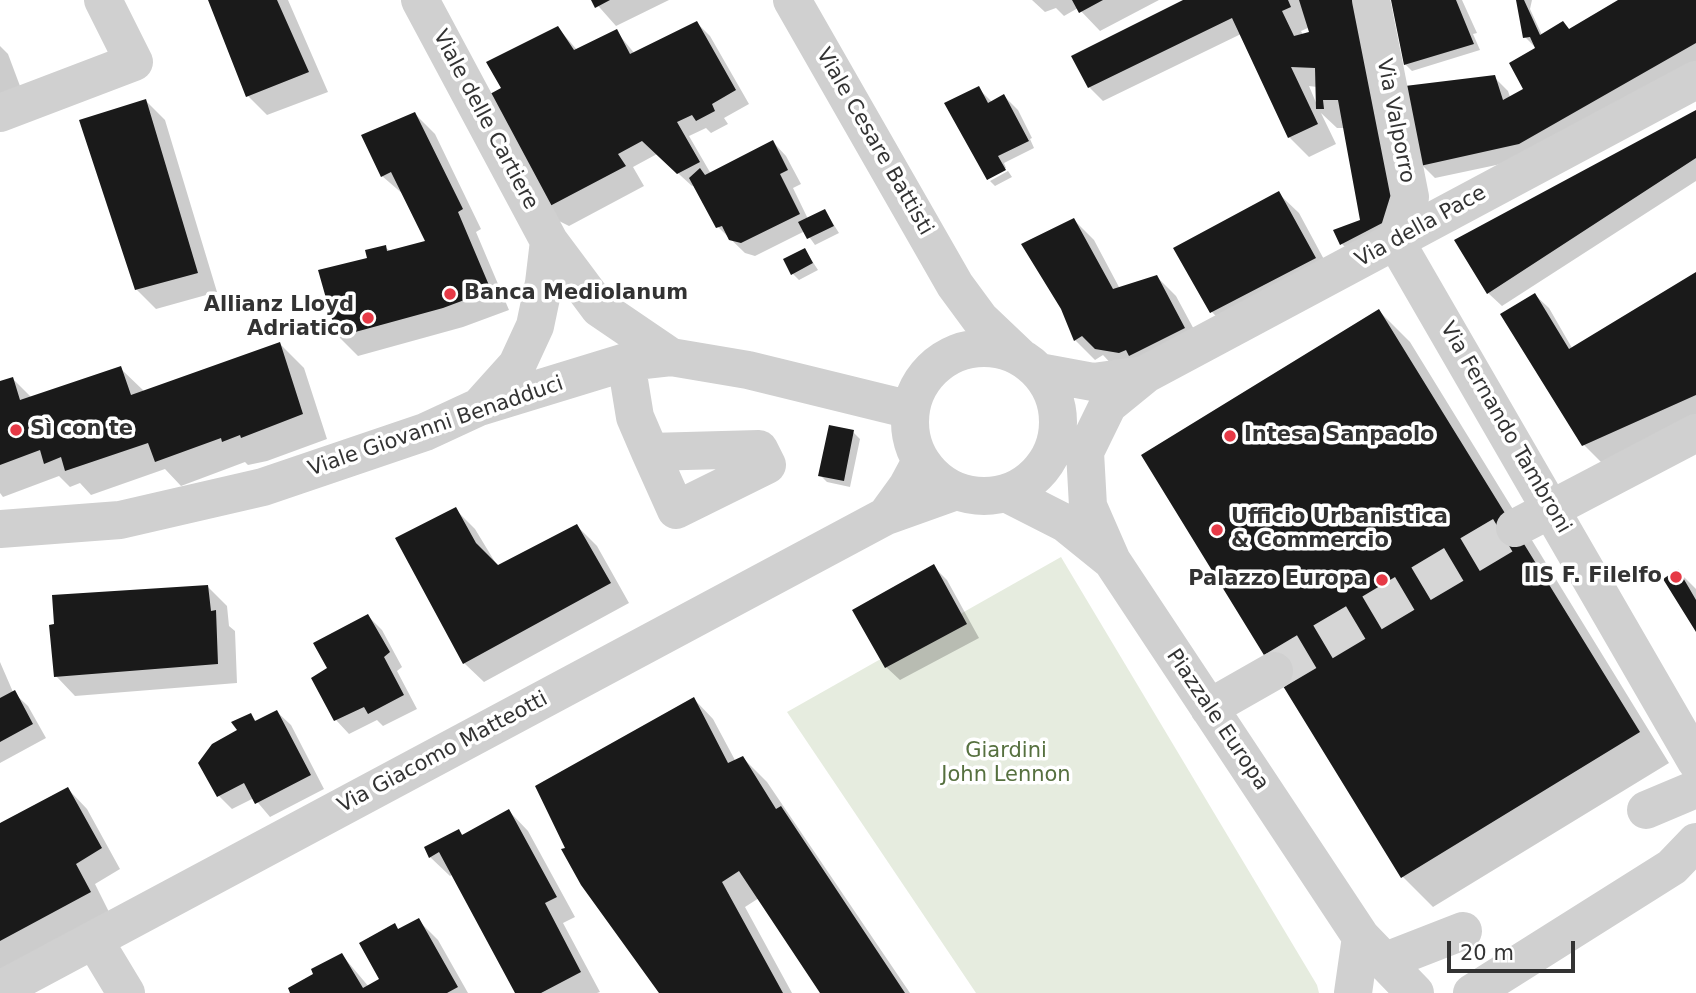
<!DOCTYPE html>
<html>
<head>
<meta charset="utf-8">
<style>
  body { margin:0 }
  #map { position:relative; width:1696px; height:993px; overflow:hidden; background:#fff; font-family:"DejaVu Sans",sans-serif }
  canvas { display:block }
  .scale { position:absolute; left:1447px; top:941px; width:128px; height:32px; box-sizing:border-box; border:4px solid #333; border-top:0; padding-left:9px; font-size:21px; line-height:24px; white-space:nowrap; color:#333; -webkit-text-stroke:5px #fff; paint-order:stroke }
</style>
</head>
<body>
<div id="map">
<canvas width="1696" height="993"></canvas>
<div class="scale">20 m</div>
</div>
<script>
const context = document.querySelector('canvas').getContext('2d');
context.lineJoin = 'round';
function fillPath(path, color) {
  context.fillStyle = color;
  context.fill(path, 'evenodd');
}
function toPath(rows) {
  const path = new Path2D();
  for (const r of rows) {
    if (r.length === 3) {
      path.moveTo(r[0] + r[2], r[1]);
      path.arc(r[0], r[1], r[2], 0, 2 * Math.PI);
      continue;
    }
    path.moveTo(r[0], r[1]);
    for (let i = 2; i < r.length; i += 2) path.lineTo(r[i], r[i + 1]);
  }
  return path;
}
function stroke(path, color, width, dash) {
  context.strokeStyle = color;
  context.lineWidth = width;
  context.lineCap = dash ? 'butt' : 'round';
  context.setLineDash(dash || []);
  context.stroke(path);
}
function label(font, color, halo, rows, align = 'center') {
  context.font = font + ' "DejaVu Sans",sans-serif';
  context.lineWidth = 7;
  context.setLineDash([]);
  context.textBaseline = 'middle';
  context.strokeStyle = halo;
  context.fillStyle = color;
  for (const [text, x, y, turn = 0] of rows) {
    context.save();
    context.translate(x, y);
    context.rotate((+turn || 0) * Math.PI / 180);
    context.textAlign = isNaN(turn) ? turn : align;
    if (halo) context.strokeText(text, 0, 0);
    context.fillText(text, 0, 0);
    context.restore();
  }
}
const green = toPath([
  [1061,557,1317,985,1319,993,976,993,787,712]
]);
const shadow = toPath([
  [210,0,288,0,328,92,267,115,248,96],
  [593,0,669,0,616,26],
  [1032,0,1159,0,1100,31,1078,8,1064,16,1056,8,1045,12],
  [1187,0,1379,0,1418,220,1361,263,1342,244,1362,222,1345,128,1337,128,1321,113,1336,144,1309,157,1289,137,1241,34,1103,101,1089,87],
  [1310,27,1312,33,1303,35,1301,31],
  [1309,86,1317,87,1317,105],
  [1393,0,1462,0,1477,33,1473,34,1480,50,1412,71,1405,64],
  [1518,0,1532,0,1530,9,1542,35,1563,23,1570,30,1622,0,1696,0,1696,83,1534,157,1435,178,1422,165,1494,77,1508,91,1511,100,1525,90,1537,49,1525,37],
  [697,23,710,36,749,104,724,118,728,124,711,133,706,128,689,136,711,174,773,142,786,156,801,184,793,188,808,219,825,211,839,233,815,245,805,231,755,256,745,253,718,227,695,185,692,186,657,154,633,167,644,186,569,226,559,221,538,201,504,89,558,28,578,51,616,31,635,54],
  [0,46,8,54,23,94,0,102],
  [978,88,992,102,1004,96,1018,110,1032,138,1030,139,1034,148,1004,163,1006,168,988,178],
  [146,101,165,120,217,292,156,309,136,289],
  [1696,112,1696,181,1502,306,1488,293],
  [415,114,435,134,481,229,476,232,509,310,463,327,358,356,338,336,369,259,385,247,391,252,427,242,404,195,382,176],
  [1008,171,1012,177,995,186,990,181],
  [1279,194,1299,213,1334,278,1231,332,1212,312,1176,248],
  [1074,220,1094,240,1120,289,1157,277,1176,296,1204,348,1116,369,1103,355,1095,360,1075,340,1062,308],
  [805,250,818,270,799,280,793,274],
  [1696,274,1696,423,1603,464,1584,445,1535,295,1549,308,1572,348],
  [1379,311,1410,342,1669,763,1433,907,1403,877],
  [280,344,304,368,327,439,267,461,248,465,245,462,181,486,165,469,91,495,80,483,70,487,59,476,3,497,0,493,0,383,13,379,32,398,120,368,145,392],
  [853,432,860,439,850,487,827,482,820,475],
  [455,509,475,529,498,567,577,526,597,546,629,603,484,682,464,663],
  [934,567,947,580,979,638,900,680,886,667],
  [1678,571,1696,589,1696,629],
  [208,587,227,606,229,626,235,631,237,683,75,696,56,676],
  [368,616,382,630,402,667,397,671,417,709,383,726,377,720,349,734,336,720],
  [0,662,13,692,28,706,46,738,0,763],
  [694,699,713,719,736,762,743,758,767,782,910,993,822,993,759,898,745,907,792,993,661,993],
  [277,712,291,725,324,789,270,817,254,798,232,809,219,796,250,715,257,722],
  [68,789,87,809,120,869,95,884,109,912,0,970,0,825],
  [509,811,528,831,575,917,563,923,600,992,597,993,517,993,453,874,450,876,430,857,459,831,464,836],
  [418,920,438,940,468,993,292,993,342,955,369,987,382,979,399,930]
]);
const building = toPath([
  [208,0,277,0,309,72,246,97],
  [591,0,610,0,595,8],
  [1072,0,1103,0,1079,13],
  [1183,0,1288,0,1291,7,1282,11,1294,36,1309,32,1299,0,1365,0,1399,200,1390,219,1340,245,1333,230,1360,220,1338,100,1323,100,1324,109,1316,109,1315,68,1291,67,1318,124,1288,138,1232,18,1088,88,1071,56],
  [1391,0,1456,0,1474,44,1404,65],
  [1516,0,1524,0,1540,35,1563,21,1569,29,1618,0,1696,0,1696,43,1519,144,1420,166,1405,86,1495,75,1503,100,1523,89,1509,63,1535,48,1530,37,1523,38],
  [697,21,736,90,712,104,715,111,696,121,692,115,677,122,700,162,677,174,642,141,618,154,626,166,548,207,479,100,501,88,486,62,558,26,574,50,617,29,630,54],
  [979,86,988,103,1004,94,1029,141,998,156,1006,170,987,180,944,103],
  [146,99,198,273,135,290,79,120],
  [1696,110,1696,158,1487,294,1454,240],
  [415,112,463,209,458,212,491,290,443,308,337,337,318,270,367,258,365,250,386,245,387,251,425,241,391,172,381,177,361,135],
  [773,140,788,170,780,174,800,214,741,243,729,240,722,226,716,228,689,178,700,168,705,175],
  [1279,191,1316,258,1210,313,1173,248],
  [825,209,834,226,807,239,798,222],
  [1074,218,1113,289,1157,275,1185,328,1129,356,1126,350,1119,353,1095,349,1082,336,1074,341,1061,309,1021,244],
  [805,248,813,263,791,275,783,259],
  [1696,272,1696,395,1582,446,1500,314,1535,293,1569,349],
  [1379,309,1640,732,1401,878,1141,455],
  [280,342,303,414,241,438,240,435,222,442,221,438,155,462,148,443,65,471,61,457,44,464,40,450,0,465,0,381,13,377,20,400,121,366,131,395],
  [829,425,854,430,844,481,818,476],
  [456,507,476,543,498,565,577,524,611,583,463,664,395,538],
  [934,564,967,624,885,668,852,610],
  [1678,569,1696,600,1696,632,1663,579],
  [208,585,211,611,216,610,218,664,54,677,49,625,54,624,52,595],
  [368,614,390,652,384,657,404,695,368,714,364,707,334,721,311,678,327,668,313,643],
  [15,690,33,724,0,742,0,698],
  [694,697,728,763,743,756,776,809,781,806,905,993,820,993,739,871,722,882,783,993,659,993,581,885,561,849,565,848,535,786],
  [277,710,311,775,255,804,244,783,217,797,198,763,212,744,237,730,231,722,251,713,255,721],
  [68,787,102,848,76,864,91,892,0,941,0,823],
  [509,809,557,897,545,903,581,972,541,993,515,993,439,852,429,858,424,847,459,829,462,835],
  [419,918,458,987,447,993,290,993,288,988,313,974,311,969,342,953,363,988,379,979,359,943,395,923,398,929]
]);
const minorTunnel = toPath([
  [1274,671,1515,528]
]);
const minor = toPath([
  [420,0,549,241,599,308,671,357],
  [792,0,955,285,980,319,1020,357],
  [1371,0,1410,197,1396,242],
  [0,113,134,62,103,0],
  [1396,242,1696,761],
  [984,422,74],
  [626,362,635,417,650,452,676,510,767,465,759,449,650,452],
  [1039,372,1093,382,1144,375],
  [481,405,517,365,535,326,544,283,549,241],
  [921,461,907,487,886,516,956,491],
  [1006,493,1065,523,1112,561,1361,937,1415,993],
  [1515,528,1696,433],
  [0,529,120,520,263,487,425,432,479,407,626,362,671,357,748,370,911,410],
  [1112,561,1088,506,1085,452,1108,405,1146,374,1696,80],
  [1209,708,1274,671],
  [1646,810,1696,789],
  [94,940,126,993],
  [1386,961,1463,931],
  [0,990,886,516],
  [1353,993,1361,937],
  [1472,993,1672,867,1696,842]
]);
const markers = [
  [450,294,7,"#e63946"],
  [368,318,7,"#e63946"],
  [16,430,7,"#e63946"],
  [1230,436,7,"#e63946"],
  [1217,530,7,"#e63946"],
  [1676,577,7,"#e63946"],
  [1382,580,7,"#e63946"]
];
const streetNames = [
  ["Viale delle Cartiere",485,120,62],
  ["Via Valporro",1395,121,79],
  ["Viale Cesare Battisti",874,142,60],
  ["Via della Pace",1421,227,-29],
  ["Viale Giovanni Benadduci",436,427,-19],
  ["Via Fernando Tambroni",1505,428,60],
  ["Piazzale Europa",1217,720,56],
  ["Via Giacomo Matteotti",443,753,-28]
];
const poiNames = [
  ["Banca Mediolanum",464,294],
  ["Allianz Lloyd",354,306,"right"],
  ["Adriatico",354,330,"right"],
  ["Sì con te",30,430],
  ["Intesa Sanpaolo",1244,436],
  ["Ufficio Urbanistica",1231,518],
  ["& Commercio",1231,542],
  ["IIS F. Filelfo",1662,577,"right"],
  ["Palazzo Europa",1368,580,"right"]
];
const parkNames = [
  ["Giardini",1006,752],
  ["John Lennon",1006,776]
];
fillPath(green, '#e6ecdf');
fillPath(shadow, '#0003');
fillPath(building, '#1a1a1a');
stroke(minorTunnel, '#d6d6d6', 38, [38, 19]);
stroke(minor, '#d0d0d0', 38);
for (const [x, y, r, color] of markers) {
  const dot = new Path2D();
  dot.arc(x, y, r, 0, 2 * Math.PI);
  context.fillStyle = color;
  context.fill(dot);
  stroke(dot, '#fff', 2.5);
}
label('21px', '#333', '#fff', streetNames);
label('bold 21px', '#333', '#fff', poiNames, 'left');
label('21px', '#56703f', '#fff', parkNames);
</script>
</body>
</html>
